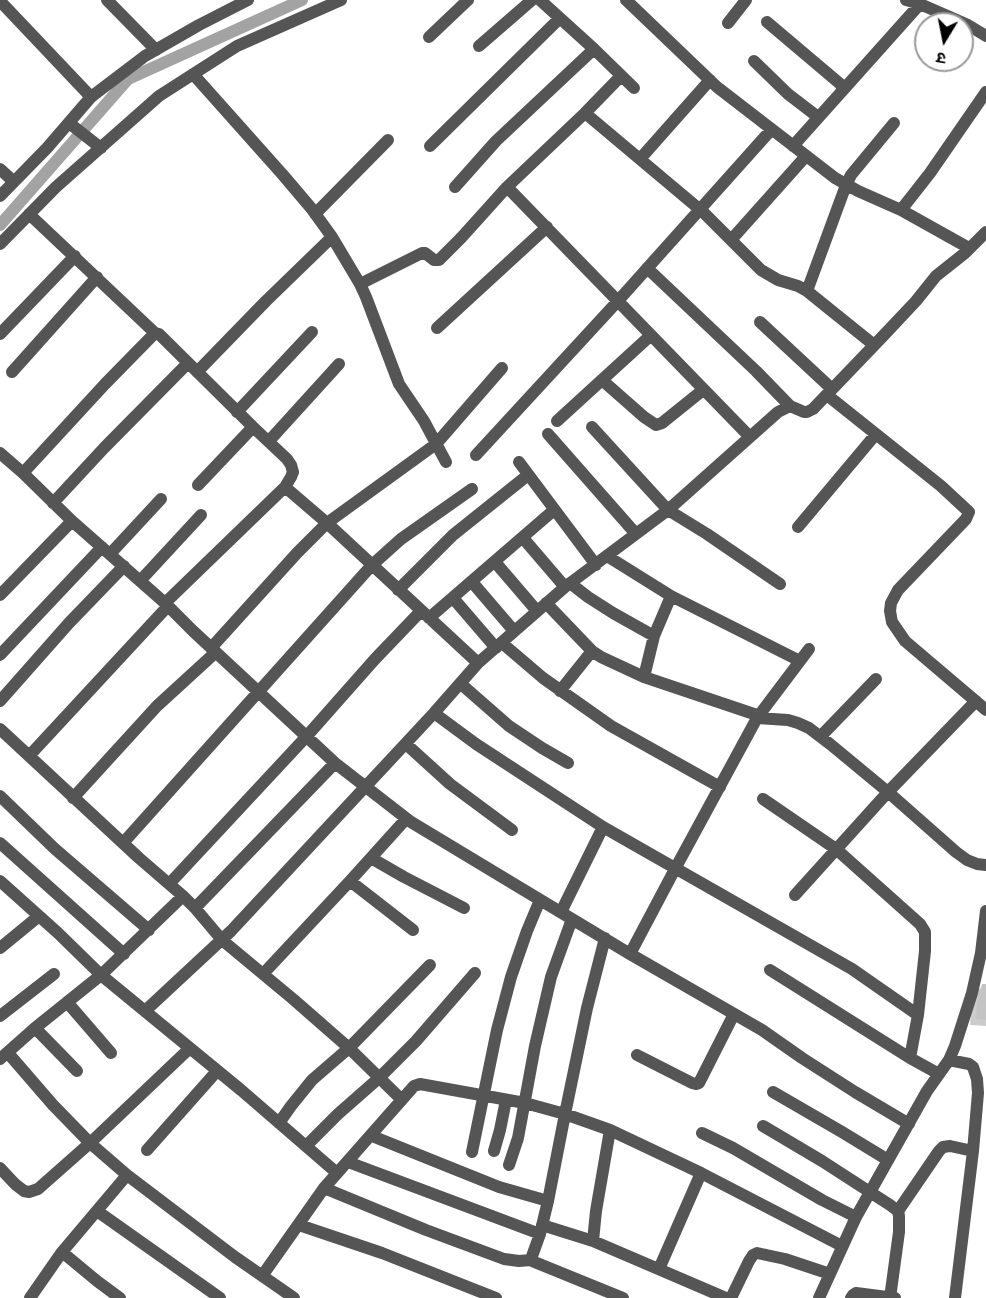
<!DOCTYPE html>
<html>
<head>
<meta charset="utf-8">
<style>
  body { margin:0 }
  #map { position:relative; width:986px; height:1298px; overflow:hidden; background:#fff; font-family:"DejaVu Sans","Noto Sans Devanagari",sans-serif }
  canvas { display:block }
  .north { position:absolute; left:914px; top:12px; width:60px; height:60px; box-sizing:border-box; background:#fff; border:2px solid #999; border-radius:50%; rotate:190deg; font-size:16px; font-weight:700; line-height:24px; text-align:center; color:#000 }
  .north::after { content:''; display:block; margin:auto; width:21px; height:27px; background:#000; clip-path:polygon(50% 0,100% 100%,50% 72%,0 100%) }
</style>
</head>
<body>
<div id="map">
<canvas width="986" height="1298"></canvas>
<div class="north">उ</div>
</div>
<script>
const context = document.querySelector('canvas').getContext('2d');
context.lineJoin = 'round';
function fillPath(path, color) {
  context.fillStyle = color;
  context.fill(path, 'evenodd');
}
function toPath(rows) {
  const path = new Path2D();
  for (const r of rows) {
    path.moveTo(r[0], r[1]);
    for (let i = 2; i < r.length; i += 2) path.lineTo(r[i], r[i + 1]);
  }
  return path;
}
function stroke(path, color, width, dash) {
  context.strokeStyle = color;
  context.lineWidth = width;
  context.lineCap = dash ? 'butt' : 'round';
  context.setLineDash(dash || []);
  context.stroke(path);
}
const shadow = toPath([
  [983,986,986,986,986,1026,970,1025,971,1011,976,992]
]);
const canal = toPath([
  [0,225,128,79,302,0]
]);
const building = toPath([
  [982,984,986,984,986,1020,976,1019,977,1003]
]);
const minor = toPath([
  [107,0,156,50],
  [540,0,594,49,634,88],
  [626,0,717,87,835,178,858,191,901,210,969,248],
  [906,0,920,4,968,25,986,36],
  [0,1,91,97],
  [767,22,845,88],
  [728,23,746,0],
  [429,37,468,0],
  [479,46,532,0],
  [754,61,788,94,818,117],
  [193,74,283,175,311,208,332,237,360,284,366,297,399,384,424,421,446,462],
  [585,113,704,213,761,270,778,280,798,286,807,291,846,185,851,175,894,123],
  [69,123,101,148],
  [430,146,559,19],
  [793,146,920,4],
  [640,159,710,80],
  [0,169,13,181],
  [455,187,496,141,594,49],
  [507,187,750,437],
  [901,210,930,173,986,92],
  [29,214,155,333,159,334,253,427,287,459,291,465,293,472,291,477,285,487,165,603],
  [315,214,388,140],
  [731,240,806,156],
  [0,244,56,187,159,96,237,46,341,0],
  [647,268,756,371,790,406],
  [360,284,422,253,425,253,434,260,439,260,461,238,507,187,585,113,621,76],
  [807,291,874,345],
  [760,322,832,389],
  [437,328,547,227],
  [0,334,75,256],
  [12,372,97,277],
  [197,372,266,301,332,237],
  [602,380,644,417,656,425,662,423,703,390],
  [827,395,941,486,969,512,966,519,898,590,891,603,890,611,892,622,905,641,986,710],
  [237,412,312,332],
  [557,421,650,336],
  [592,427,668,510,707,534,780,584],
  [548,434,636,534],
  [269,441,339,364],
  [0,453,23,473,72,521,165,603,193,631,335,763,411,822,630,954,762,1030,802,1058,855,1092,909,1124],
  [476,455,617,302,771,130],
  [519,462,596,565],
  [23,473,105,384,155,333],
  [198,485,253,427],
  [285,487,327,523,478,663],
  [53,503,104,448,188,363],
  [798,527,876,434],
  [523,538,565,587],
  [110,554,161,499],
  [607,556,671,596,800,661],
  [495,562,537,611],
  [140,581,201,515],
  [472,582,514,631],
  [570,583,588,597,613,613,654,636],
  [398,590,453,535,528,475],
  [0,595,72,521],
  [453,598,496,648],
  [546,603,592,651,601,657,644,677,754,714,757,718,675,869,630,954],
  [429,618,554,510],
  [502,643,543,678,611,726,720,787],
  [211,648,297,553,327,523,436,444,502,368],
  [0,655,102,547],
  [644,677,654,636,671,596],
  [461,684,509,726,542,748,568,763],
  [560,691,592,651],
  [0,701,69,623,124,566],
  [434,713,476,744,603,827,852,969,918,1015],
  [757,718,788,720,798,723,809,728,830,744,888,792,956,852,967,860,977,864,986,865],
  [757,718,809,649],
  [0,729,139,858,183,896,195,908,222,940,293,999,349,1048,402,1100],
  [821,736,876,679],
  [406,744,450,784,512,830],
  [29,756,168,606],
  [0,796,55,849,149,930],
  [73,798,157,706,216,652],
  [763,799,836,849,920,924,925,932,925,951,918,1015,910,1058,939,1074],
  [0,843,124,954],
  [123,843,372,565,401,539,472,489],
  [371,858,404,877,464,908],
  [0,881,58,933,101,975,241,1090,337,1173],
  [350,881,413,930],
  [170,883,306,737,375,659,421,611],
  [795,895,888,792,976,701],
  [195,908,335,763],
  [561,912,603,827],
  [605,938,587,1008,565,1114,548,1201,540,1234,531,1259,532,1261,623,1298],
  [0,948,39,916],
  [770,970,910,1058],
  [263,974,350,881,406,819],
  [67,1002,111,1053],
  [145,1011,231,931,434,713,478,663,565,587,668,510,778,412,790,406,804,412,807,412,813,409,884,335,916,301,936,276,965,253,986,232],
  [0,1016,54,974],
  [35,1028,77,1071],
  [8,1053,53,1105,90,1143,127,1175,235,1257,294,1298],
  [637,1055,692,1083,696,1084,699,1083,734,1014],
  [0,1059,35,1028,101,975,183,896],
  [949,1060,969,1064,973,1067,977,1079,978,1093,973,1151,955,1298],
  [773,1092,842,1132,888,1160],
  [279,1123,291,1106,312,1080,349,1048,430,965],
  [763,1126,822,1161,890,1205,898,1211,899,1216,899,1232,890,1298],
  [702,1133,733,1148,822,1200,856,1217],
  [372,1136,499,1187,548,1201],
  [306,1146,338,1114,379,1078,416,1041,475,973],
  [147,1150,217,1071],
  [494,1151,500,1130,506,1100],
  [472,1152,497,1030,511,977,527,931,540,900],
  [348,1162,540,1234],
  [509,1165,518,1138,535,1046,551,977,572,919],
  [0,1168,15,1184,24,1191,29,1192,38,1189,90,1143,190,1048],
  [324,1188,426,1230,504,1259,519,1261,531,1260],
  [97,1211,220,1298],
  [898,1211,939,1151,943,1147,950,1146,973,1151],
  [299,1225,382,1253,496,1298],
  [542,1225,593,1241,726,1298],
  [593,1241,596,1211,610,1130],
  [62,1252,97,1281,120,1298],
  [659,1269,701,1173],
  [262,1276,324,1188,414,1086,420,1084,525,1103,565,1114,610,1130,701,1173,842,1246],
  [30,1298,62,1252,127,1175],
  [731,1298,749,1261,753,1255,757,1253,785,1259,830,1274],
  [819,1298,856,1217,927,1091,949,1060,955,1046,972,993,981,953,986,911],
  [851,1298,853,1295,856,1293,895,1298]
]);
const tertiary = toPath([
  [0,196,47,148,91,97,116,78,145,56,199,25,248,0]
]);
fillPath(shadow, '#0003');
stroke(canal, '#a3a3a3', 12);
fillPath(building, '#c4c4c4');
stroke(minor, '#555', 12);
stroke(tertiary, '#555', 12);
</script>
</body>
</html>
